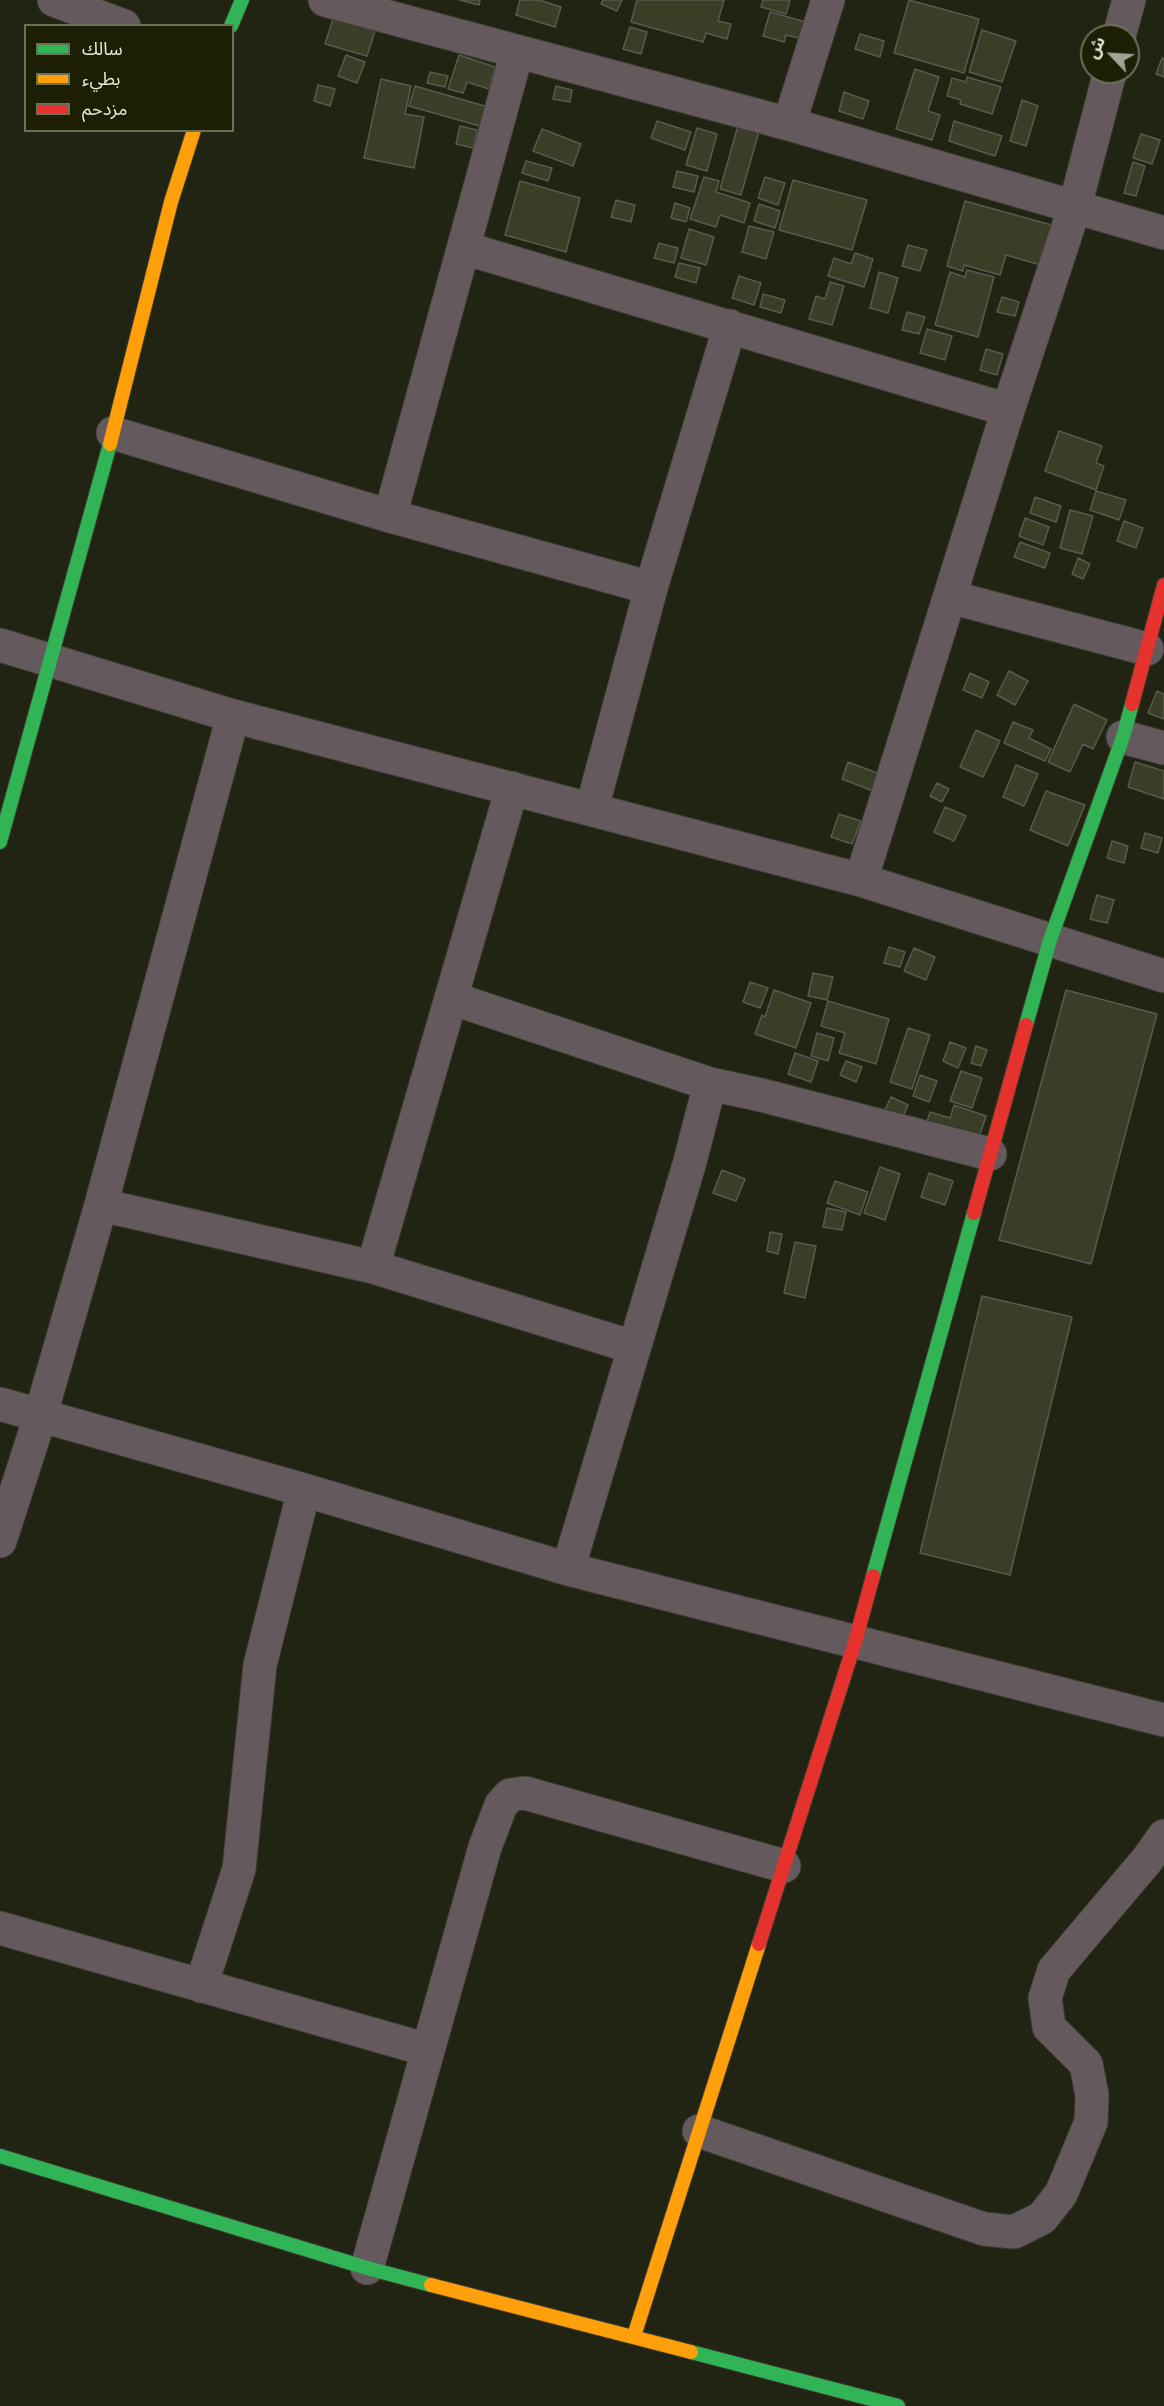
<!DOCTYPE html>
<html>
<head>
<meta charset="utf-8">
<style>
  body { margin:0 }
  #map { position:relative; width:1164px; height:2406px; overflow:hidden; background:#212313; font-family:"Noto Sans","Noto Sans Arabic",sans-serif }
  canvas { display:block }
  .legend { position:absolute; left:24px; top:24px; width:210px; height:108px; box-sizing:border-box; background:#1c1f04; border:2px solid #6d7059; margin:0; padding:8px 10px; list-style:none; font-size:18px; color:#e6e9d8 }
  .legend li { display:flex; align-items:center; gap:12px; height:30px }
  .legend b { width:30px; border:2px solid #6d7059 }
  .north { position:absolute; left:1080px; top:24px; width:60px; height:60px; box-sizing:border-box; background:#1c1f04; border:2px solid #6d7059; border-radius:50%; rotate:295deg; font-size:16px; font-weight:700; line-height:24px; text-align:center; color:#e6e9d8 }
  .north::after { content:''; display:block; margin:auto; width:21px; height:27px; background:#a1a493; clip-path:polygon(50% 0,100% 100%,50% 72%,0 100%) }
</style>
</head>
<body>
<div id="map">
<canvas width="1164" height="2406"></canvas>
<ul class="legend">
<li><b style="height:8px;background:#30b455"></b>سالك</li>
<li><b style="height:8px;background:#ff9f0a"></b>بطيء</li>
<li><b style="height:8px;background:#e5322d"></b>مزدحم</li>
</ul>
<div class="north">ش</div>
</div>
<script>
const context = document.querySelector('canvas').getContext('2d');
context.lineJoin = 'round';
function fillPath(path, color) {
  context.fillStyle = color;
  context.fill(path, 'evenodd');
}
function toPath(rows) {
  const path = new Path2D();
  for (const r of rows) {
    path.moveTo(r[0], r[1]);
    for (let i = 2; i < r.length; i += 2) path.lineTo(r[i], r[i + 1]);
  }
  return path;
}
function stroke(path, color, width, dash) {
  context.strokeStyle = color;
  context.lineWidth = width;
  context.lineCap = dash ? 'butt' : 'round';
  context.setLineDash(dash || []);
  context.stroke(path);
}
const building = toPath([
  [459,0,480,0,479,5,459,0],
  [520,0,539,0,561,7,555,27,516,15,520,0],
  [603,0,622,0,617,11,601,4,603,0],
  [637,0,724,0,718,21,731,24,727,39,706,33,703,42,631,22,637,0],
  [763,0,790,0,786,14,761,7,763,0],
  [909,0,979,19,964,73,894,53,909,0],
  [770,12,806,22,802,39,786,35,784,42,763,36,770,12],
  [333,19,375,31,367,56,325,44,333,19],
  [630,27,647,32,641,54,623,49,630,27],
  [982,30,1016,41,1002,82,969,72,982,30],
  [860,34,884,41,880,57,855,49,860,34],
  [346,55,365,62,357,83,338,76,346,55],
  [459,55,495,67,489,89,467,82,463,93,448,89,459,55],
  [1162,58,1164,59,1164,77,1156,74,1162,58],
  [915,69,939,77,928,111,940,115,932,140,896,129,915,69],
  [430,72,448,76,445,87,427,83,430,72],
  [967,77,1001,87,992,114,960,104,961,100,947,96,952,78,966,82,967,77],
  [381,79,411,86,405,114,424,117,414,168,364,158,381,79],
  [318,85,335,89,330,106,314,101,318,85],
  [415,86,488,107,483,127,409,106,415,86],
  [556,86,572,90,570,102,553,99,556,86],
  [844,92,869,101,863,119,839,111,844,92],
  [1022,100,1038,106,1026,146,1010,141,1022,100],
  [657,121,691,132,685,150,651,138,657,121],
  [954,121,1002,136,995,156,949,141,954,121],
  [739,122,760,128,741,195,720,189,739,122],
  [460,126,477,130,473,148,456,144,460,126],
  [697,128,717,134,707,171,686,165,697,128],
  [542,129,581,144,573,166,533,151,542,129],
  [1141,134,1160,140,1152,164,1133,158,1141,134],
  [526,161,552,168,548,181,522,173,526,161],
  [1133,162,1145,166,1136,196,1124,193,1133,162],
  [677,171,698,176,694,192,673,187,677,171],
  [704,177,719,181,716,192,750,203,744,223,720,215,716,227,690,219,704,177],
  [765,177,785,183,778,205,758,198,765,177],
  [793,180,867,200,852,250,779,230,793,180],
  [520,181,580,198,566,252,505,235,520,181],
  [616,200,635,205,631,222,611,217,616,200],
  [965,201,1055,226,1044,266,1006,255,1000,275,964,265,963,271,947,266,965,201],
  [675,203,690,208,686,222,671,218,675,203],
  [759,204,780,211,775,228,754,221,759,204],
  [749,226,774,232,766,259,742,252,749,226],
  [689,229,714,237,706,265,681,258,689,229],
  [659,243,678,248,674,263,654,258,659,243],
  [908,245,927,250,920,271,902,266,908,245],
  [855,253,873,259,864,287,828,276,834,258,851,264,855,253],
  [679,263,700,268,696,283,675,277,679,263],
  [967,270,994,277,978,337,935,325,950,272,965,277,967,270],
  [879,272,898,278,888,313,870,308,879,272],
  [739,276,761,283,754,305,732,298,739,276],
  [830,282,844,286,832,325,809,319,816,296,825,299,830,282],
  [763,294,785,300,781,313,760,307,763,294],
  [1002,297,1019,302,1015,316,997,312,1002,297],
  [907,312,925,317,919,334,902,330,907,312],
  [927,329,952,336,945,360,920,353,927,329],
  [986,349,1003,354,997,375,980,370,986,349],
  [1059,431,1102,446,1096,463,1104,466,1096,490,1045,471,1059,431],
  [1096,491,1126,500,1119,520,1090,510,1096,491],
  [1035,497,1061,506,1056,522,1030,513,1035,497],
  [1070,510,1093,516,1082,554,1060,548,1070,510],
  [1025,518,1049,527,1043,545,1019,536,1025,518],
  [1124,521,1143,528,1136,548,1117,541,1124,521],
  [1020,542,1050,553,1045,568,1014,557,1020,542],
  [1078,558,1090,564,1083,579,1072,574,1078,558],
  [1009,671,1028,681,1015,705,997,695,1009,671],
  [970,673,989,682,982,698,963,690,970,673],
  [1157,691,1164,694,1164,719,1148,713,1157,691],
  [1074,704,1107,720,1093,749,1083,744,1070,772,1048,762,1074,704],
  [1013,722,1033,730,1029,738,1051,749,1045,761,1004,743,1013,722],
  [976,730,1000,741,983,777,960,767,976,730],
  [848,762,880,774,873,791,842,779,848,762],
  [1135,762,1164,771,1164,799,1128,787,1135,762],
  [1016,765,1038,774,1024,806,1003,797,1016,765],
  [937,783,949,789,942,802,930,796,937,783],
  [1046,791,1085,805,1068,846,1030,830,1046,791],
  [945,807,966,816,954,841,934,832,945,807],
  [839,814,861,821,852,844,831,837,839,814],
  [1145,833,1162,838,1158,853,1141,848,1145,833],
  [1112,841,1128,846,1124,863,1107,858,1112,841],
  [1097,895,1114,900,1107,923,1090,919,1097,895],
  [889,947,905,952,900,967,884,963,889,947],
  [914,948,935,957,926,980,904,971,914,948],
  [813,973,833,977,827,1000,808,996,813,973],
  [750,982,768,988,760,1008,743,1002,750,982],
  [774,990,811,1003,796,1048,755,1034,762,1015,765,1017,774,990],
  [1066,990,1157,1014,1091,1264,999,1240,1066,990],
  [828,1001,889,1019,876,1064,839,1053,845,1033,821,1026,828,1001],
  [908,1028,930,1035,912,1089,890,1082,908,1028],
  [817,1033,834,1038,828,1061,811,1056,817,1033],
  [950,1042,966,1048,958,1068,943,1061,950,1042],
  [976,1046,987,1050,981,1066,971,1063,976,1046],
  [795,1053,818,1061,811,1082,788,1074,795,1053],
  [846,1061,862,1067,856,1082,840,1075,846,1061],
  [961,1071,982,1078,972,1108,950,1101,961,1071],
  [920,1075,937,1081,929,1102,913,1096,920,1075],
  [891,1097,908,1105,901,1122,883,1114,891,1097],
  [954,1105,986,1116,977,1144,925,1128,930,1112,950,1118,954,1105],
  [880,1167,900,1174,885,1220,864,1213,880,1167],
  [722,1170,745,1179,736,1201,713,1193,722,1170],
  [929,1173,953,1181,945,1205,921,1197,929,1173],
  [835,1181,868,1192,860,1215,827,1203,835,1181],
  [827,1208,846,1212,842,1230,823,1227,827,1208],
  [770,1232,782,1234,778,1254,767,1251,770,1232],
  [795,1242,816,1246,805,1298,784,1293,795,1242],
  [982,1296,1072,1317,1010,1575,920,1553,982,1296]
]);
const street = toPath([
  [54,0,124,26],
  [325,0,789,124,1164,233],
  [1119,36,1129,0],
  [789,124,828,0],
  [464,248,1008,410],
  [113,433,390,516,651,588],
  [390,516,517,52],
  [950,597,1147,649],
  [0,645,233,716,861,880,1164,976],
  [1123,737,1164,748],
  [592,808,651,588,730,326],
  [861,880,1008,410,1075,206,1110,72],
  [451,998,710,1084],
  [101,1205,373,1267,633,1347],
  [373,1267,512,788],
  [0,1404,304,1490,568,1569,1164,1720],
  [0,1541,40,1417,101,1205,233,716],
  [568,1569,689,1165,710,1084,761,1095,990,1154],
  [0,1928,428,2050],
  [201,1986,239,1869,260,1665,304,1490],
  [699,2131,984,2229,1014,2232,1042,2218,1061,2194,1091,2122,1092,2095,1086,2064,1049,2027,1045,1998,1054,1970,1147,1860,1164,1836],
  [367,2268,485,1847,501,1805,510,1795,525,1793,784,1866]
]);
const fast = toPath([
  [231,26,242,0],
  [0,842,110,444],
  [1026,1025,1050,940,1123,737,1132,704],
  [873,1576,974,1213],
  [0,2156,367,2268,431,2285],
  [691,2352,898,2406]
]);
const slow = toPath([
  [110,444,171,202,194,130],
  [431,2285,691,2352],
  [634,2336,759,1944]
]);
const jam = toPath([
  [1132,704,1164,585],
  [974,1213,1026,1025],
  [759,1944,855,1642,873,1576]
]);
fillPath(building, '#3b3e26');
stroke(building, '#575a4c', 1.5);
stroke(street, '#3c3d30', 35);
stroke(fast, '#3c3d30', 16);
stroke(slow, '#3c3d30', 16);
stroke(jam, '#3c3d30', 16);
stroke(street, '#64595c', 33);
stroke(fast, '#30b455', 14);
stroke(slow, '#ff9f0a', 14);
stroke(jam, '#e5322d', 14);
</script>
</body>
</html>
